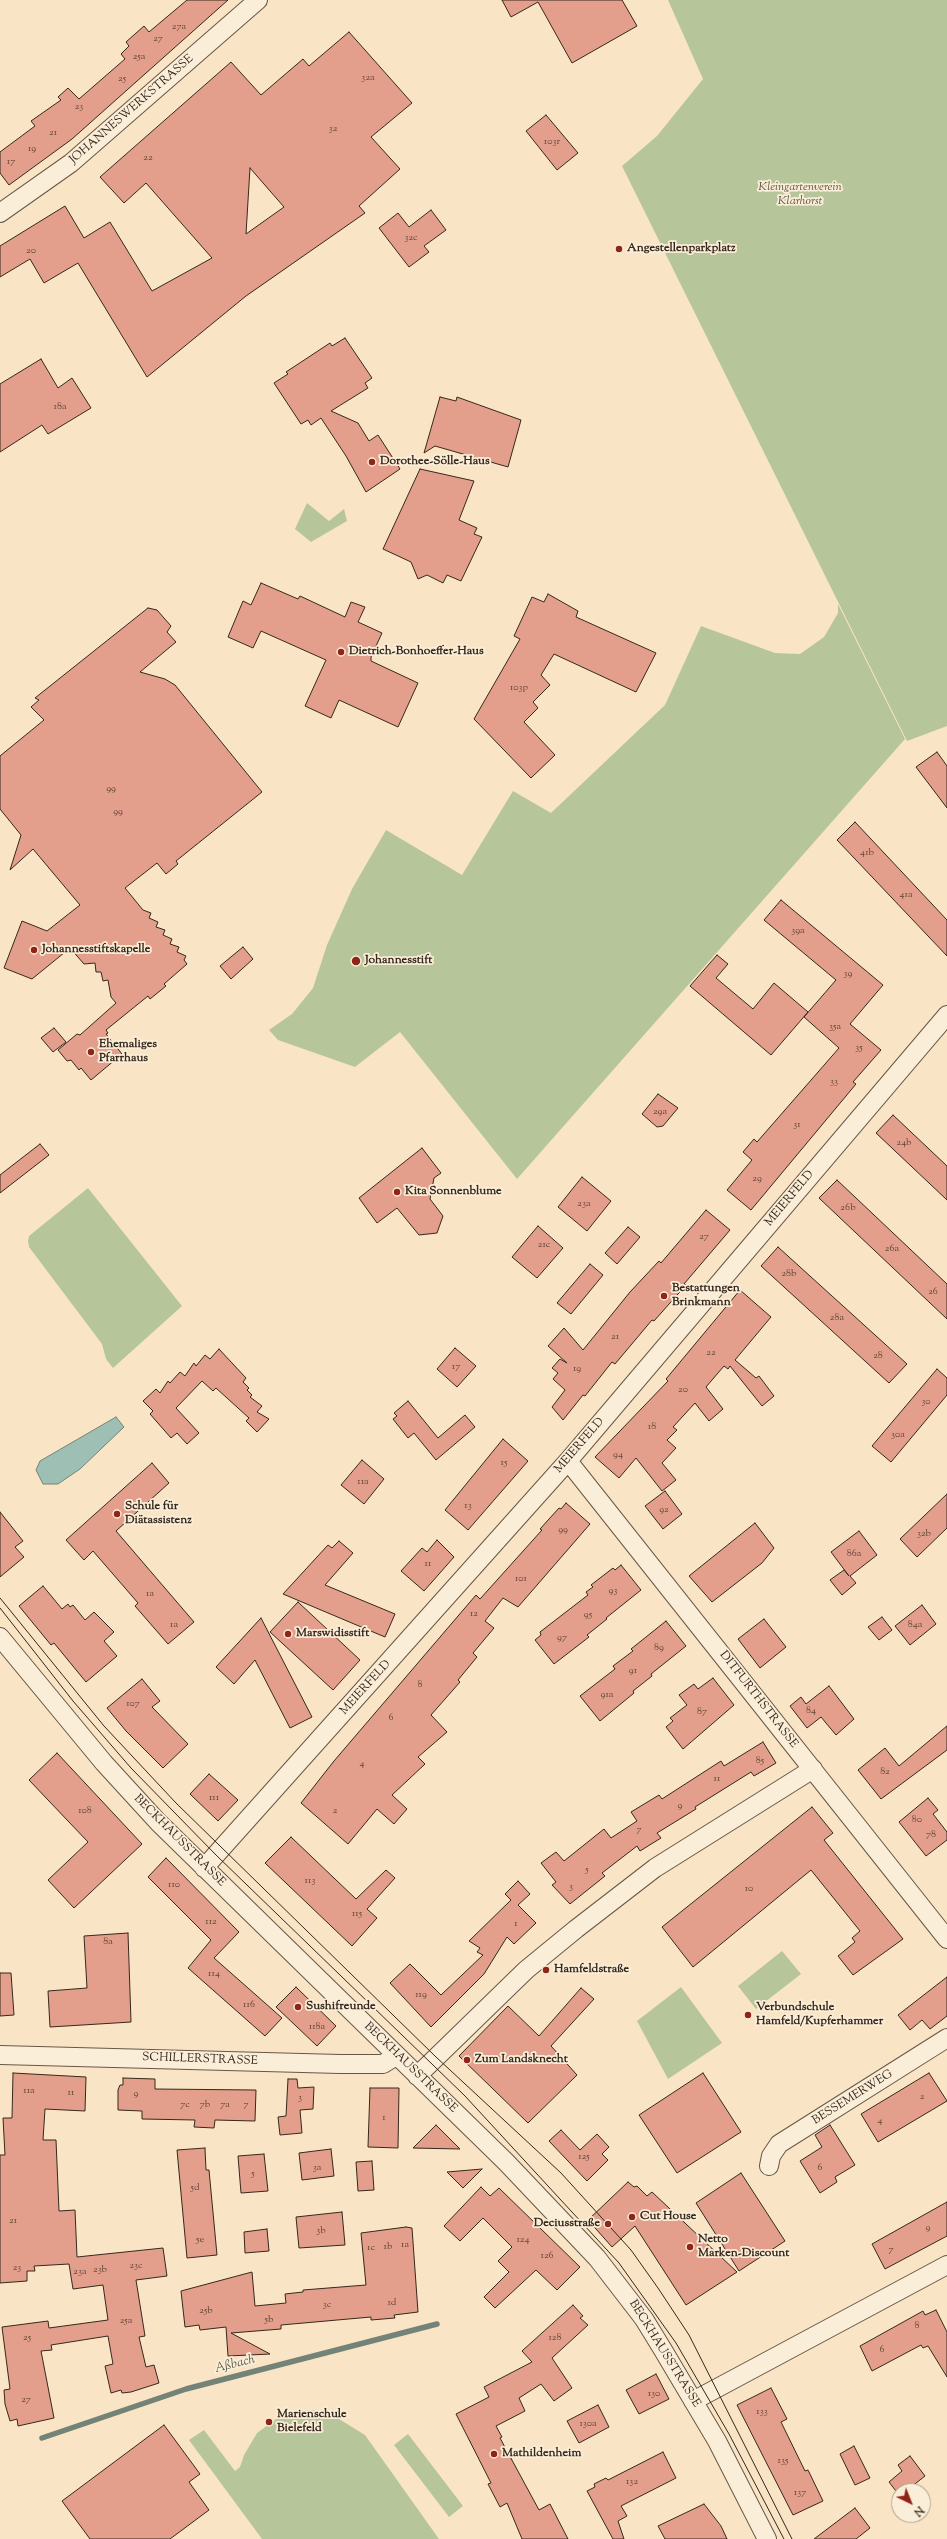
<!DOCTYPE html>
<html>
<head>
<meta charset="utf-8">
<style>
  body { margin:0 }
  #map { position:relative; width:947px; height:2539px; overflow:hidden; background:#f9e5c5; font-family:"Sorts Mill Goudy",serif }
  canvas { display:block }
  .north { position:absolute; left:891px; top:2483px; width:40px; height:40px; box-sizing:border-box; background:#fbeed9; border:1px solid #ac9f8d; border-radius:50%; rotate:137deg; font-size:11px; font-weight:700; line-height:16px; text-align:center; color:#36281b }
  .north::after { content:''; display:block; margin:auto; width:14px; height:18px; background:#8f2418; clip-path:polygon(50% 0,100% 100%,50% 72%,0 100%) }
</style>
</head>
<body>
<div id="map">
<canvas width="947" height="2539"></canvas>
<div class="north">N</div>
</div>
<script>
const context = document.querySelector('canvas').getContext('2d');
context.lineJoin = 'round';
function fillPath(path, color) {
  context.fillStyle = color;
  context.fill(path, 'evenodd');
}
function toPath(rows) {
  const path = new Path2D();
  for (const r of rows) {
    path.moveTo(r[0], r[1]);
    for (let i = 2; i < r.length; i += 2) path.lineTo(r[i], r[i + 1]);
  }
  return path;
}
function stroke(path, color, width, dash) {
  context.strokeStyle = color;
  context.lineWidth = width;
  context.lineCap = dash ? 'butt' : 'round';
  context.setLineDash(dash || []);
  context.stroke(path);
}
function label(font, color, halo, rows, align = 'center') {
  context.font = font + ' "Sorts Mill Goudy",serif';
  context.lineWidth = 3.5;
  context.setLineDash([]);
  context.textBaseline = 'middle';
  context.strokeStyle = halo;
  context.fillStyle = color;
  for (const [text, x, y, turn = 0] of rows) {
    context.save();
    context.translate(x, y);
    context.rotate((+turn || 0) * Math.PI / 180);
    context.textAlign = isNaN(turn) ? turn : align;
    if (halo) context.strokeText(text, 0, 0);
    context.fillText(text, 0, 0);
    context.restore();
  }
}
const green = toPath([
  [668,0,947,0,947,726,907,741,622,166,657,136,703,79],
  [307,503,329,521,344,509,347,521,311,542,295,529],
  [838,604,905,739,517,1179,400,1032,355,1067,278,1040,269,1030,292,1014,313,988,327,945,352,889,386,830,462,875,513,791,551,813,665,705,701,626,775,653,800,654,824,637,838,613],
  [88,1188,182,1306,113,1368,106,1359,102,1344,29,1247,28,1241,29,1236],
  [782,1951,801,1974,756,2009,738,1986],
  [681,1987,722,2043,668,2079,637,2021],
  [298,2410,313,2410,331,2414,365,2435,439,2539,262,2539,189,2440,204,2430,235,2471,240,2467,244,2455,257,2433,283,2414],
  [408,2434,463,2506,449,2517,394,2445]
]);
const water = toPath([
  [116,1417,124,1427,80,1469,58,1484,43,1484,36,1470,40,1461,116,1417]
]);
const stream = toPath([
  [42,2438,186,2389,437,2324]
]);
const building = toPath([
  [187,0,228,0,72,139,9,185,0,173,0,152,35,126,31,121,61,100,58,97,68,88,79,99,125,59,121,54,129,46,126,42,144,26,149,32,187,0],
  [502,0,622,0,637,26,572,63,538,2,511,17,502,0],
  [349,32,412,103,371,137,400,169,359,206,365,213,246,296,147,377,78,263,44,283,30,259,0,277,0,246,65,206,84,238,110,222,152,291,212,258,146,183,124,203,100,177,231,62,261,95,303,59,309,66,349,32],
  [250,168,284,207,246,234,250,168],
  [546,115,578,153,557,170,526,131,546,115],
  [431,210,446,230,424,246,429,252,409,267,379,228,398,213,409,227,431,210],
  [345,338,372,378,365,383,368,388,331,411,358,423,369,441,378,435,400,469,366,492,346,456,321,418,311,425,308,420,301,424,274,383,288,374,286,372,330,343,332,346,345,338],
  [41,359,58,388,72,378,91,408,48,434,42,425,0,452,0,384,41,359],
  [440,397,456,401,457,397,521,420,508,467,435,446,424,453,440,397],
  [420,469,474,481,459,520,477,528,474,534,482,537,461,581,447,575,443,583,427,575,418,579,411,562,383,549,420,469],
  [261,583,298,599,300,596,345,617,351,602,365,607,358,622,382,633,371,657,371,661,418,683,398,727,339,700,331,718,305,706,326,660,261,631,253,648,228,637,243,601,251,605,261,583],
  [548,594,578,611,576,617,656,653,636,692,554,654,541,675,550,685,533,702,538,708,524,722,555,755,531,778,474,719,520,639,514,636,532,597,544,602,548,594],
  [148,608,157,610,171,626,167,632,176,642,140,672,165,679,175,685,262,792,176,861,178,864,166,874,157,863,125,888,143,910,151,913,149,918,158,922,156,927,165,930,163,935,172,939,170,944,179,947,177,952,186,956,184,960,187,964,164,984,166,986,150,999,148,996,106,1030,108,1033,106,1034,122,1054,91,1080,81,1068,79,1070,71,1060,67,1061,58,1050,77,1034,80,1035,116,1003,111,997,108,980,103,981,101,972,96,972,95,963,84,964,70,948,32,979,4,968,22,921,47,931,80,905,33,849,10,870,21,835,0,809,0,756,44,720,31,707,39,700,35,698,148,608],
  [937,752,947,766,947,808,916,767,937,752],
  [855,822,947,920,947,956,837,840,855,822],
  [781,900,883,985,850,1024,881,1050,853,1082,856,1084,751,1210,727,1190,752,1160,743,1152,754,1139,757,1142,839,1048,804,1017,836,980,764,920,781,900],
  [243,947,253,959,231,979,220,966,243,947],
  [717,955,728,964,716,978,753,1009,774,983,808,1012,771,1055,690,986,717,955],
  [54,1028,66,1042,53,1052,41,1038,54,1028],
  [658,1094,678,1108,663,1126,657,1127,642,1114,658,1094],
  [893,1115,947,1166,947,1200,876,1133,893,1115],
  [40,1144,49,1155,0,1193,0,1175,40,1144],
  [422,1148,441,1173,434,1178,430,1199,443,1216,437,1233,419,1235,397,1208,377,1223,359,1198,422,1148],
  [582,1177,611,1201,587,1231,558,1207,582,1177],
  [837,1180,947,1284,947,1319,819,1198,837,1180],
  [706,1210,730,1230,684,1284,686,1285,654,1321,652,1320,615,1364,612,1362,585,1396,583,1395,563,1420,552,1407,565,1390,553,1379,558,1373,552,1368,560,1359,567,1363,548,1346,564,1328,583,1350,630,1292,659,1261,661,1263,706,1210],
  [538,1226,563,1248,537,1278,512,1257,538,1226],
  [628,1227,640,1237,617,1264,605,1253,628,1227],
  [778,1247,907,1364,889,1383,761,1266,778,1247],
  [590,1264,603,1275,571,1314,557,1303,590,1264],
  [740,1290,771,1317,735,1360,756,1378,759,1376,774,1396,762,1406,730,1366,728,1369,724,1366,706,1387,723,1409,709,1421,695,1403,673,1427,677,1430,667,1440,676,1448,662,1463,676,1480,662,1491,636,1458,619,1478,595,1457,668,1381,666,1379,740,1290],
  [455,1348,476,1366,457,1387,437,1369,455,1348],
  [219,1349,246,1378,243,1382,249,1388,247,1390,252,1395,250,1397,262,1406,257,1412,269,1419,257,1432,246,1421,249,1418,216,1388,213,1391,202,1381,176,1408,199,1433,187,1444,177,1433,171,1438,150,1414,153,1411,143,1401,156,1389,160,1393,168,1381,170,1383,180,1372,185,1376,194,1363,196,1366,205,1355,210,1359,219,1349],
  [937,1369,947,1378,947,1395,891,1462,872,1446,937,1369],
  [408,1401,438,1438,465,1415,475,1427,436,1460,414,1433,408,1438,393,1419,397,1416,394,1413,408,1401],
  [503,1439,528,1461,468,1530,445,1510,503,1439],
  [362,1460,384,1479,364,1504,341,1485,362,1460],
  [152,1463,169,1483,116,1531,194,1622,168,1644,135,1606,138,1603,93,1551,84,1560,66,1540,152,1463],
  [665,1491,682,1514,663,1529,645,1506,665,1491],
  [947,1494,947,1528,917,1557,900,1539,947,1494],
  [566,1503,590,1524,518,1607,503,1598,485,1621,494,1628,473,1653,477,1657,458,1680,460,1682,431,1715,447,1732,418,1757,425,1764,392,1795,407,1809,394,1824,377,1809,348,1844,301,1803,334,1761,476,1595,480,1599,542,1530,540,1529,559,1508,561,1509,566,1503],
  [0,1512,23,1541,15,1547,24,1557,0,1577,0,1512],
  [755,1523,774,1548,762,1563,712,1602,689,1576,755,1523],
  [859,1531,877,1555,850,1576,856,1583,842,1595,830,1580,844,1570,849,1576,831,1552,859,1531],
  [437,1540,454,1557,424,1591,401,1571,422,1548,427,1552,437,1540],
  [339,1541,353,1553,325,1585,395,1614,385,1637,283,1594,328,1545,332,1548,339,1541],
  [621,1565,641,1590,606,1618,607,1619,587,1635,589,1637,554,1664,535,1640,541,1635,540,1632,588,1595,586,1592,593,1587,591,1585,613,1568,615,1570,621,1565],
  [43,1586,62,1609,68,1604,70,1607,73,1605,85,1620,94,1612,114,1632,104,1641,117,1656,86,1682,54,1643,51,1645,19,1606,43,1586],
  [298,1602,360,1660,333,1690,270,1632,298,1602],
  [922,1605,936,1624,910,1645,895,1626,922,1605],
  [882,1617,892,1630,879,1640,868,1627,882,1617],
  [261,1618,312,1717,290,1728,255,1660,234,1684,216,1667,261,1618],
  [764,1619,786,1647,760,1668,738,1639,764,1619],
  [666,1621,686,1646,651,1674,652,1676,633,1691,634,1693,600,1721,580,1696,615,1669,613,1666,633,1651,631,1649,666,1621],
  [713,1678,734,1705,683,1749,666,1727,673,1721,670,1718,687,1705,679,1695,694,1684,698,1689,713,1678],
  [142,1679,160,1701,152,1707,188,1744,163,1768,126,1731,107,1708,142,1679],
  [829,1686,854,1719,836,1735,821,1717,807,1728,790,1706,801,1697,806,1704,829,1686],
  [947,1726,947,1750,881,1799,858,1770,885,1748,899,1766,947,1726],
  [763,1742,776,1763,754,1776,751,1772,695,1807,696,1809,657,1833,661,1838,640,1851,637,1846,602,1873,605,1876,570,1904,552,1885,556,1882,541,1863,556,1852,564,1861,604,1829,611,1838,637,1821,631,1812,659,1795,662,1799,721,1761,724,1766,763,1742],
  [57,1753,142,1844,74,1908,48,1880,88,1842,29,1780,57,1753],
  [209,1774,238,1800,218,1821,190,1794,209,1774],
  [928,1798,938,1810,933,1814,947,1832,947,1840,926,1856,899,1822,928,1798],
  [812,1807,833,1833,824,1840,903,1939,853,1975,838,1956,855,1942,852,1938,860,1931,811,1870,693,1967,662,1927,812,1807],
  [291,1837,356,1899,386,1870,395,1878,367,1909,377,1918,352,1946,265,1863,291,1837],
  [166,1858,239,1932,214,1958,282,2018,265,2036,188,1968,211,1940,148,1877,166,1858],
  [518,1881,530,1894,518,1905,536,1923,514,1944,507,1937,484,1974,431,2027,390,1983,410,1964,441,1995,483,1955,477,1952,480,1948,469,1941,511,1900,505,1894,518,1881],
  [128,1933,131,2022,50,2027,48,1991,87,1988,84,1936,128,1933],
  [0,1973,11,1973,14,2015,0,2016,0,1973],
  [947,1977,947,2016,930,2029,922,2020,910,2030,898,2015,947,1977],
  [296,1987,336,2026,317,2046,276,2007,296,1987],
  [581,1988,594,1999,551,2046,577,2075,528,2123,459,2056,508,2006,539,2036,581,1988],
  [13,2073,86,2077,85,2111,45,2109,43,2140,56,2140,59,2211,75,2210,77,2257,163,2248,167,2276,136,2280,145,2336,139,2337,146,2367,154,2365,159,2383,131,2392,122,2393,121,2390,111,2393,105,2366,113,2364,108,2336,51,2345,52,2350,41,2351,54,2418,18,2426,17,2419,10,2421,5,2404,4,2390,10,2389,2,2327,48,2321,49,2328,108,2320,103,2285,73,2289,69,2264,34,2266,35,2271,27,2271,27,2281,0,2283,0,2155,5,2155,3,2118,12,2118,13,2073],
  [703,2073,741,2132,677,2173,639,2115,703,2073],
  [929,2073,947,2101,878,2142,861,2114,929,2073],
  [123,2078,155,2079,155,2089,256,2090,255,2121,215,2120,214,2128,194,2127,195,2120,142,2119,142,2111,118,2110,118,2090,120,2085,123,2085,123,2078],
  [288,2079,297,2079,298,2088,314,2087,313,2109,300,2110,302,2133,280,2135,278,2117,286,2116,288,2079],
  [370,2088,399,2088,398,2148,368,2147,370,2088],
  [436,2125,460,2149,413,2148,436,2125],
  [830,2125,855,2165,835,2177,837,2182,820,2193,800,2161,822,2147,815,2135,830,2125],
  [561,2130,580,2150,597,2134,609,2147,602,2154,608,2160,587,2181,549,2141,561,2130],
  [205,2148,206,2170,209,2170,217,2255,187,2258,177,2150,205,2148],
  [331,2149,334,2176,302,2180,299,2153,331,2149],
  [264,2154,268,2191,241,2193,238,2156,264,2154],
  [372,2161,374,2190,358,2191,356,2162,372,2161],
  [482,2169,463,2188,447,2172,482,2169],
  [741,2173,785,2241,739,2271,696,2203,741,2173],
  [628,2182,634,2187,637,2186,647,2196,652,2192,737,2272,686,2305,635,2226,612,2247,588,2220,628,2182],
  [481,2187,490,2196,499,2188,580,2267,557,2290,536,2270,495,2308,484,2297,509,2272,498,2261,512,2247,483,2218,460,2241,444,2226,481,2187],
  [947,2202,947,2236,885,2269,872,2244,947,2202],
  [342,2212,345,2245,299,2248,296,2217,342,2212],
  [406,2227,412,2228,418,2312,394,2315,395,2318,371,2320,371,2317,281,2325,281,2329,231,2333,270,2354,228,2356,226,2327,200,2330,199,2325,185,2327,181,2291,252,2272,255,2306,286,2303,285,2294,303,2292,303,2290,366,2285,361,2233,406,2227],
  [267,2229,269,2251,245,2253,244,2232,267,2229],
  [573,2305,583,2316,580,2318,588,2325,552,2358,572,2388,554,2401,541,2384,519,2398,525,2411,496,2426,502,2437,500,2438,539,2510,550,2504,568,2539,522,2539,507,2503,500,2507,488,2484,491,2483,456,2414,489,2397,484,2387,532,2362,522,2351,573,2305],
  [936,2310,947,2332,947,2377,928,2346,923,2348,921,2345,872,2371,860,2346,923,2311,925,2315,936,2310],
  [656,2374,669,2399,639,2414,626,2390,656,2374],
  [771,2388,787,2419,781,2422,805,2471,808,2470,823,2501,793,2515,737,2405,771,2388],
  [598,2405,609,2427,579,2443,567,2421,598,2405],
  [164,2425,200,2474,189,2482,209,2510,170,2539,90,2539,62,2501,164,2425],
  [854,2446,870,2478,855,2485,840,2454,854,2446],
  [663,2452,676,2478,621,2506,627,2516,618,2521,624,2539,613,2539,587,2491,595,2487,594,2484,606,2478,608,2480,663,2452],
  [910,2456,925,2476,906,2491,899,2491,899,2495,889,2482,902,2471,898,2465,910,2456],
  [704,2504,721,2526,727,2539,665,2539,658,2526,704,2504],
  [855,2508,870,2528,856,2539,814,2539,855,2508]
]);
const street = toPath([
  [0,213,71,163,258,0],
  [568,1461,947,1939],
  [0,1637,104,1763,158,1822,506,2162,597,2258,644,2319,663,2350,717,2441,767,2539],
  [204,1868,568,1461,947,1015],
  [0,2055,340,2064,383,2064,396,2056],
  [417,2076,526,1970,576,1929,655,1868,813,1769],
  [769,2166,771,2156,779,2144,947,2038],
  [693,2401,947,2265]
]);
const tram = toPath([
  [0,1598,104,1726,176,1803,436,2057,561,2173,631,2250,658,2288,689,2335,792,2539],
  [0,1608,73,1701,131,1768,216,1855,465,2096,619,2263,676,2343,729,2434,784,2539]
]);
const markers = [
  [619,249,4,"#8f2418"],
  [372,462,4,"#8f2418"],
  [341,652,4,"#8f2418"],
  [34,950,4,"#8f2418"],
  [356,961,5,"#8f2418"],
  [91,1052,4,"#8f2418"],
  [397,1192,4,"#8f2418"],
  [664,1296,4,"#8f2418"],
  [117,1514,4,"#8f2418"],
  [288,1634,4,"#8f2418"],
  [546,1970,4,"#8f2418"],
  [298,2007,4,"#8f2418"],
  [748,2015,4,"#8f2418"],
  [467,2060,4,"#8f2418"],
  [632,2217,4,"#8f2418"],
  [608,2224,4,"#8f2418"],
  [690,2247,4,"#8f2418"],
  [269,2422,4,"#8f2418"],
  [494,2454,4,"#8f2418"]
];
const numberNames = [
  ["27a",179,27],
  ["27",158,39],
  ["25a",139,57],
  ["32a",368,78],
  ["25",122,79],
  ["23",79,107],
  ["32",333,129],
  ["21",53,133],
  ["103r",552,142],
  ["19",32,149],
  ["22",148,158],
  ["17",11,162],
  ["32c",411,238],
  ["20",31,251],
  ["18a",60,407],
  ["103p",519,688],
  ["99",111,789],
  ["99",118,812],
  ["41b",867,853],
  ["41a",906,895],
  ["39a",798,931],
  ["39",848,974],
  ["35a",835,1027],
  ["35",859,1048],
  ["33",834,1082],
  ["29a",660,1112],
  ["31",797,1125],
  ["24b",904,1143],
  ["29",757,1179],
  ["23a",584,1204],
  ["26b",848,1208],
  ["27",704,1237],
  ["21c",544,1245],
  ["26a",892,1249],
  ["28b",789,1274],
  ["26",933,1292],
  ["28a",837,1318],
  ["21",615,1337],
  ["22",711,1353],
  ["28",878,1356],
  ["17",456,1367],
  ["19",577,1369],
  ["20",683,1390],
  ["30",926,1402],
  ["18",652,1427],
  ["30a",898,1435],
  ["94",618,1455],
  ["15",504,1463],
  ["11a",363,1482],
  ["13",468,1506],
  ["92",664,1510],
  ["99",563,1530],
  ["32b",924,1534],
  ["86a",854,1554],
  ["11",428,1564],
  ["101",521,1579],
  ["93",613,1591],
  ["1a",150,1594],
  ["12",474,1614],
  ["95",588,1615],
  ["1a",174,1625],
  ["84a",915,1625],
  ["97",562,1638],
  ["89",659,1648],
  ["91",633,1671],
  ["8",420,1685],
  ["91a",607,1695],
  ["107",133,1704],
  ["84",811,1711],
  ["87",702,1712],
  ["6",391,1718],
  ["85",760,1761],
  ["4",362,1764],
  ["82",885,1772],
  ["11",717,1779],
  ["111",214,1798],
  ["9",680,1806],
  ["108",85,1811],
  ["2",335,1811],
  ["80",917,1820],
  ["7",639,1830],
  ["78",931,1835],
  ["5",587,1870],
  ["113",310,1881],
  ["110",174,1885],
  ["3",571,1887],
  ["10",749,1889],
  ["115",357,1914],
  ["112",211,1922],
  ["1",516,1924],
  ["8a",108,1942],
  ["114",214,1974],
  ["119",421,1995],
  ["116",249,2005],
  ["118a",317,2027],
  ["11a",29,2091],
  ["11",71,2093],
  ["9",136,2094],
  ["2",922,2097],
  ["3",300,2098],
  ["7c",185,2105],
  ["7b",205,2105],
  ["7a",225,2105],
  ["7",246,2105],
  ["1",384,2118],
  ["4",880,2121],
  ["125",584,2157],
  ["3a",317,2168],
  ["6",820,2168],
  ["5",253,2174],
  ["5d",195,2188],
  ["21",13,2221],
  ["9",928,2228],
  ["3b",321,2231],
  ["5e",200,2240],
  ["124",523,2240],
  ["1a",405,2245],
  ["1b",388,2247],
  ["1c",371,2248],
  ["7",891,2250],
  ["126",547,2256],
  ["23c",136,2266],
  ["23",17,2268],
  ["23b",100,2270],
  ["23a",80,2272],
  ["1d",392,2303],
  ["3c",327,2305],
  ["25b",206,2311],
  ["5b",269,2320],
  ["25a",126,2321],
  ["8",917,2326],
  ["25",27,2338],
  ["128",555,2338],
  ["6",882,2350],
  ["130",654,2394],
  ["27",26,2400],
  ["133",762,2412],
  ["130a",588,2424],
  ["135",783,2461],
  ["132",632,2482],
  ["137",800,2493]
];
const streetNames = [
  ["JOHANNESWERKSTRASSE",132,110,-41],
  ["MEIERFELD",790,1199,-50],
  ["MEIERFELD",580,1446,-49],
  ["MEIERFELD",366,1688,-48],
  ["DITFURTHSTRASSE",758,1700,52],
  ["BECKHAUSSTRASSE",179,1841,45],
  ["SCHILLERSTRASSE",200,2060,2],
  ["BECKHAUSSTRASSE",410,2068,44],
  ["BESSEMERWEG",853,2098,-32],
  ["BECKHAUSSTRASSE",664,2354,58]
];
const parkNames = [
  ["Kleingartenverein",800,188],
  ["Klarhorst",800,202]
];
const poiNames = [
  ["Angestellenparkplatz",627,249],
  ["Dorothee-Sölle-Haus",380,462],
  ["Dietrich-Bonhoeffer-Haus",349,652],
  ["Johannesstiftskapelle",42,950],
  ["Johannesstift",365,961],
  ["Ehemaliges",99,1045],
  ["Pfarrhaus",99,1059],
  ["Kita Sonnenblume",405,1192],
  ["Bestattungen",672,1289],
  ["Brinkmann",672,1303],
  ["Schule für",125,1507],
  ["Diätassistenz",125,1521],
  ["Marswidisstift",296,1634],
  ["Hamfeldstraße",554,1970],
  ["Sushifreunde",306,2007],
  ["Verbundschule",756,2008],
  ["Hamfeld/Kupferhammer",756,2022],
  ["Zum Landsknecht",475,2060],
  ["Cut House",640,2217],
  ["Deciusstraße",600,2224,"right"],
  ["Netto",698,2240],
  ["Marken-Discount",698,2254],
  ["Marienschule",277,2415],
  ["Bielefeld",277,2429],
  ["Mathildenheim",502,2454]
];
const waterNames = [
  ["Aßbach",235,2365,-14]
];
fillPath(green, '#b7c69a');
fillPath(water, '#9ebfb4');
stroke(water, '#748377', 1);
stroke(stream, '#748377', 5.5);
fillPath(building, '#e39e8c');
stroke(building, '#36281b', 1);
stroke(street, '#675746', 20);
stroke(street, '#fbeed9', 18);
stroke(tram, '#36281b', 1);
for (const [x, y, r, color] of markers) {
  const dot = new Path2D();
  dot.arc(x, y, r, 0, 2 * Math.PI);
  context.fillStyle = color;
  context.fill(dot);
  stroke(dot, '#fbeed9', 1.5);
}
label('10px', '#614637', null, numberNames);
label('12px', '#36281b', '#fbeed9', streetNames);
label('italic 12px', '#56503b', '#fbeed9', parkNames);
label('bold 12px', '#36281b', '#fbeed9', poiNames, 'left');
label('italic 13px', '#555549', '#fbeed9', waterNames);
</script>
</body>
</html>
